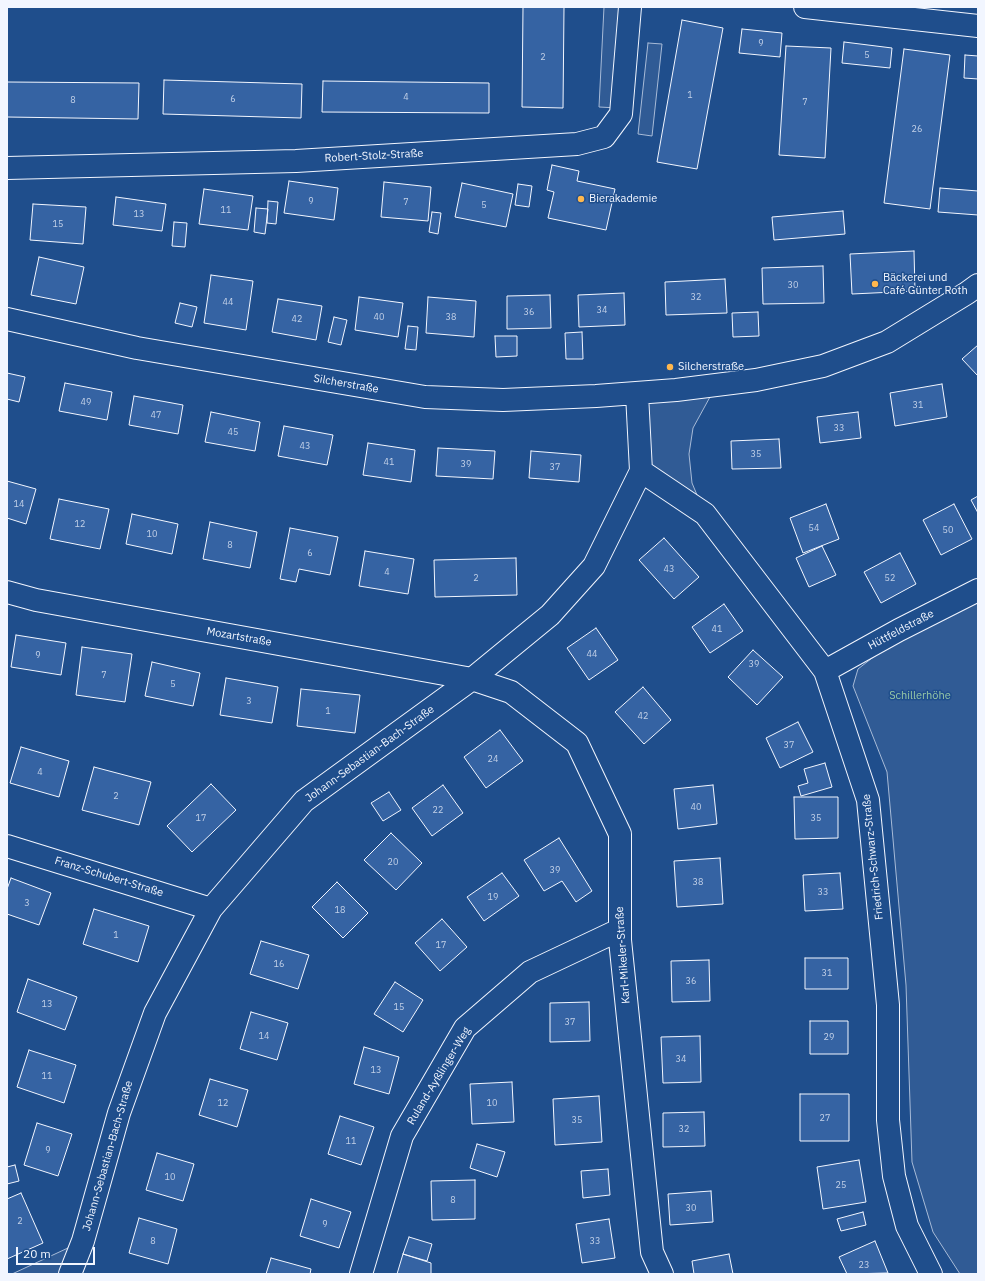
<!DOCTYPE html>
<html>
<head>
<meta charset="utf-8">
<style>
  body { margin:0 }
  #map { position:relative; width:985px; height:1281px; overflow:hidden; background:#1f4e8c; font-family:"IBM Plex Sans",sans-serif }
  canvas { display:block }
  .frame { position:absolute; inset:0; border:8px solid #f2f6ff; pointer-events:none }
  .scale { position:absolute; left:16px; top:1247px; width:79px; height:18px; box-sizing:border-box; border:2px solid #f2f6ff; border-top:0; padding-left:5px; font-size:12px; line-height:14px; white-space:nowrap; color:#f2f6ff; -webkit-text-stroke:3px #1f4e8c; paint-order:stroke }
</style>
</head>
<body>
<div id="map">
<canvas width="985" height="1281"></canvas>
<div class="frame"></div>
<div class="scale">20 m</div>
</div>
<script>
const context = document.querySelector('canvas').getContext('2d');
context.lineJoin = 'round';
function fillPath(path, color) {
  context.fillStyle = color;
  context.fill(path, 'evenodd');
}
function toPath(rows) {
  const path = new Path2D();
  for (const r of rows) {
    path.moveTo(r[0], r[1]);
    for (let i = 2; i < r.length; i += 2) path.lineTo(r[i], r[i + 1]);
  }
  return path;
}
function stroke(path, color, width, dash) {
  context.strokeStyle = color;
  context.lineWidth = width;
  context.lineCap = dash ? 'butt' : 'round';
  context.setLineDash(dash || []);
  context.stroke(path);
}
function label(font, color, halo, rows, align = 'center') {
  context.font = font + ' "IBM Plex Sans",sans-serif';
  context.lineWidth = 3;
  context.setLineDash([]);
  context.textBaseline = 'middle';
  context.strokeStyle = halo;
  context.fillStyle = color;
  for (const [text, x, y, turn = 0] of rows) {
    context.save();
    context.translate(x, y);
    context.rotate((+turn || 0) * Math.PI / 180);
    context.textAlign = isNaN(turn) ? turn : align;
    if (halo) context.strokeText(text, 0, 0);
    context.fillText(text, 0, 0);
    context.restore();
  }
}
const built = toPath([
  [604,7,623,7,618,108,599,107,604,7],
  [648,43,662,44,652,136,638,134,648,43],
  [716,386,693,428,689,454,692,483,705,514,646,467,642,400,716,386],
  [978,598,978,1274,960,1274,933,1232,912,1162,906,985,887,772,853,686,858,669,885,648,978,598],
  [83,1241,70,1274,12,1274,83,1241]
]);
const building = toPath([
  [523,7,564,7,563,108,522,107,523,7],
  [682,20,723,28,697,169,657,162,682,20],
  [742,29,782,33,780,57,739,53,742,29],
  [844,42,892,48,890,68,842,63,844,42],
  [786,46,831,48,825,158,779,155,786,46],
  [904,49,950,55,930,209,884,203,904,49],
  [965,55,978,56,978,79,964,78,965,55],
  [164,80,302,84,301,118,163,114,164,80],
  [323,81,489,83,489,113,322,112,323,81],
  [7,82,139,83,138,119,7,117,7,82],
  [552,165,579,171,577,181,615,189,606,230,548,218,554,192,547,190,552,165],
  [289,181,338,188,334,220,284,213,289,181],
  [384,182,431,187,428,221,381,217,384,182],
  [462,183,513,194,506,227,455,217,462,183],
  [518,184,532,186,529,207,515,205,518,184],
  [940,188,978,191,978,215,938,212,940,188],
  [204,189,253,196,248,230,199,224,204,189],
  [116,197,166,204,162,231,113,225,116,197],
  [268,201,278,202,276,224,267,223,268,201],
  [33,204,86,207,83,244,30,240,33,204],
  [256,208,268,209,265,234,254,232,256,208],
  [843,211,845,234,774,240,772,217,843,211],
  [432,212,441,213,438,234,429,232,432,212],
  [174,222,187,223,185,247,172,246,174,222],
  [914,251,915,291,852,294,850,254,914,251],
  [39,257,84,267,76,304,31,295,39,257],
  [823,266,824,303,763,304,762,268,823,266],
  [211,275,253,281,246,330,204,323,211,275],
  [725,279,727,313,666,315,665,282,725,279],
  [624,293,625,325,579,327,578,295,624,293],
  [550,295,551,328,507,329,507,296,550,295],
  [359,297,403,303,398,337,355,330,359,297],
  [428,297,476,301,474,337,426,333,428,297],
  [278,299,322,306,316,340,272,332,278,299],
  [180,303,197,307,192,327,175,323,180,303],
  [758,312,759,336,733,337,732,313,758,312],
  [334,317,347,320,341,345,328,342,334,317],
  [408,326,418,327,416,350,405,349,408,326],
  [582,332,583,359,566,359,565,333,582,332],
  [495,336,517,336,517,356,496,357,495,336],
  [978,345,978,376,962,359,978,345],
  [7,373,25,377,19,402,7,399,7,373],
  [65,383,112,392,107,420,59,411,65,383],
  [942,384,947,417,895,426,890,393,942,384],
  [134,396,183,405,178,434,129,425,134,396],
  [211,412,260,422,255,451,205,442,211,412],
  [858,412,861,438,820,443,817,417,858,412],
  [284,426,333,435,327,465,278,456,284,426],
  [779,439,781,468,732,469,731,441,779,439],
  [368,443,415,450,411,482,363,475,368,443],
  [438,448,495,451,493,479,436,476,438,448],
  [531,451,581,455,579,482,529,478,531,451],
  [7,481,36,489,26,524,7,518,7,481],
  [978,496,978,513,971,500,978,496],
  [59,499,109,509,100,549,50,539,59,499],
  [826,504,839,539,803,553,790,518,826,504],
  [954,504,972,539,941,555,923,520,954,504],
  [132,514,178,524,172,554,126,544,132,514],
  [210,522,257,532,250,568,203,559,210,522],
  [290,528,338,537,330,575,299,569,296,582,280,579,290,528],
  [664,538,699,577,674,599,639,560,664,538],
  [822,546,836,575,809,587,796,558,822,546],
  [365,551,414,559,408,594,359,586,365,551],
  [900,553,916,584,881,603,864,572,900,553],
  [516,558,517,595,435,597,434,560,516,558],
  [724,604,743,631,710,653,692,627,724,604],
  [596,628,618,660,589,680,567,648,596,628],
  [16,635,66,643,61,675,11,667,16,635],
  [82,647,132,654,125,702,76,695,82,647],
  [753,650,783,677,757,705,728,677,753,650],
  [152,662,200,673,193,706,145,696,152,662],
  [226,678,278,687,272,723,220,715,226,678],
  [643,687,671,720,644,744,615,712,643,687],
  [301,689,360,695,355,733,297,726,301,689],
  [798,722,813,752,780,768,766,738,798,722],
  [500,730,523,761,486,788,464,757,500,730],
  [21,747,69,761,59,797,10,783,21,747],
  [825,763,832,787,801,796,798,786,808,783,804,769,825,763],
  [94,767,151,782,139,825,82,810,94,767],
  [211,784,236,810,192,852,167,826,211,784],
  [443,785,463,813,432,836,412,808,443,785],
  [713,785,717,824,678,829,674,789,713,785],
  [389,792,401,810,383,821,371,803,389,792],
  [794,797,838,797,838,838,795,839,794,797],
  [391,833,422,863,396,890,364,860,391,833],
  [559,838,592,891,576,902,562,881,544,891,524,860,559,838],
  [720,858,723,904,677,907,674,861,720,858],
  [502,873,519,896,484,921,467,897,502,873],
  [840,873,843,909,805,911,803,875,840,873],
  [11,878,51,893,39,925,7,914,7,889,11,878],
  [337,882,368,913,343,938,312,907,337,882],
  [94,909,149,926,138,962,83,944,94,909],
  [442,919,467,947,440,971,415,943,442,919],
  [261,941,309,955,298,989,250,974,261,941],
  [805,958,848,958,848,989,805,989,805,958],
  [709,960,710,1001,672,1002,671,961,709,960],
  [28,979,77,997,65,1030,17,1012,28,979],
  [395,982,423,1000,403,1032,374,1014,395,982],
  [589,1002,590,1041,550,1042,550,1003,589,1002],
  [251,1012,288,1023,277,1060,240,1049,251,1012],
  [810,1021,848,1021,848,1054,810,1054,810,1021],
  [700,1036,701,1082,663,1083,661,1037,700,1036],
  [364,1047,399,1057,389,1094,354,1084,364,1047],
  [29,1050,76,1065,64,1103,17,1087,29,1050],
  [210,1079,248,1090,237,1127,199,1115,210,1079],
  [512,1082,514,1122,472,1124,470,1084,512,1082],
  [800,1094,849,1094,849,1141,800,1141,800,1094],
  [599,1096,602,1142,555,1145,553,1099,599,1096],
  [704,1112,705,1146,663,1147,663,1113,704,1112],
  [340,1116,374,1127,361,1165,328,1154,340,1116],
  [37,1123,72,1134,58,1176,24,1165,37,1123],
  [477,1144,505,1152,497,1177,470,1168,477,1144],
  [157,1153,194,1164,183,1201,146,1190,157,1153],
  [859,1160,866,1202,823,1209,817,1167,859,1160],
  [15,1165,19,1181,7,1184,7,1167,15,1165],
  [608,1169,610,1195,583,1198,581,1171,608,1169],
  [475,1180,475,1219,432,1220,431,1181,475,1180],
  [711,1191,713,1222,670,1225,668,1194,711,1191],
  [21,1193,43,1243,7,1259,7,1199,21,1193],
  [311,1199,351,1212,339,1248,300,1236,311,1199],
  [863,1212,866,1225,841,1231,837,1219,863,1212],
  [139,1218,177,1229,168,1264,129,1253,139,1218],
  [609,1219,615,1258,582,1263,576,1224,609,1219],
  [409,1237,432,1244,427,1261,403,1254,409,1237],
  [875,1241,888,1273,847,1274,839,1257,875,1241],
  [403,1254,431,1263,431,1274,397,1274,403,1254],
  [729,1254,733,1274,694,1274,692,1261,729,1254],
  [271,1258,311,1269,310,1274,266,1274,271,1258]
]);
const minor = toPath([
  [805,7,978,26],
  [7,168,296,161,577,144,604,137,621,114,630,7],
  [7,319,137,348,425,397,503,400,596,396,676,390,756,380,823,366,887,342,967,293,978,285],
  [637,394,641,471,705,514,825,671,868,800,888,1005,888,1120,894,1176,907,1226,931,1274],
  [7,592,36,600,472,679,511,692,577,743,620,834,620,940,652,1252,662,1274],
  [825,671,899,630,978,590],
  [7,846,211,909],
  [70,1274,83,1241,119,1113,155,1013,211,909,304,801,472,679,550,615,594,566,641,471],
  [361,1274,402,1136,465,1028,530,972,619,930]
]);
const markers = [
  [581,199,4,"#ffb74d"],
  [875,284,4,"#ffb74d"],
  [670,367,4,"#ffb74d"]
];
const numberNames = [
  ["9",761,43],
  ["5",867,55],
  ["2",543,57],
  ["1",690,95],
  ["4",406,97],
  ["6",233,99],
  ["8",73,100],
  ["7",805,102],
  ["26",917,129],
  ["9",311,201],
  ["7",406,202],
  ["5",484,205],
  ["11",226,210],
  ["13",139,214],
  ["15",58,224],
  ["30",793,285],
  ["32",696,297],
  ["44",228,302],
  ["34",602,310],
  ["36",529,312],
  ["40",379,317],
  ["38",451,317],
  ["42",297,319],
  ["49",86,402],
  ["31",918,405],
  ["47",156,415],
  ["33",839,428],
  ["45",233,432],
  ["43",305,446],
  ["35",756,454],
  ["41",389,462],
  ["39",466,464],
  ["37",555,467],
  ["14",19,504],
  ["12",80,524],
  ["54",814,528],
  ["50",948,530],
  ["10",152,534],
  ["8",230,545],
  ["6",310,553],
  ["43",669,569],
  ["4",387,572],
  ["2",476,578],
  ["52",890,578],
  ["41",717,629],
  ["44",592,654],
  ["9",38,655],
  ["39",754,664],
  ["7",104,675],
  ["5",173,684],
  ["3",249,701],
  ["1",328,711],
  ["42",643,716],
  ["37",789,745],
  ["24",493,759],
  ["4",40,772],
  ["2",116,796],
  ["40",696,807],
  ["22",438,810],
  ["17",201,818],
  ["35",816,818],
  ["20",393,862],
  ["39",555,870],
  ["38",698,882],
  ["33",823,892],
  ["19",493,897],
  ["3",27,903],
  ["18",340,910],
  ["1",116,935],
  ["17",441,945],
  ["16",279,964],
  ["31",827,973],
  ["36",691,981],
  ["13",47,1004],
  ["15",399,1007],
  ["37",570,1022],
  ["14",264,1036],
  ["29",829,1037],
  ["34",681,1059],
  ["13",376,1070],
  ["11",47,1076],
  ["12",223,1103],
  ["10",492,1103],
  ["27",825,1118],
  ["35",577,1120],
  ["32",684,1129],
  ["11",351,1141],
  ["9",48,1150],
  ["10",170,1177],
  ["25",841,1185],
  ["8",453,1200],
  ["30",691,1208],
  ["2",20,1221],
  ["9",325,1224],
  ["8",153,1241],
  ["33",595,1241],
  ["23",864,1265]
];
const streetNames = [
  ["Robert-Stolz-Straße",374,156,-3],
  ["Silcherstraße",346,384,10],
  ["Hüttfeldstraße",901,630,-28],
  ["Mozartstraße",239,637,10],
  ["Johann-Sebastian-Bach-Straße",370,754,-36],
  ["Friedrich-Schwarz-Straße",873,857,-96],
  ["Franz-Schubert-Straße",109,877,17],
  ["Karl-Mikeler-Straße",623,955,-94],
  ["Ruland-Ayßlinger-Weg",439,1076,-59],
  ["Johann-Sebastian-Bach-Straße",108,1156,-74]
];
const poiNames = [
  ["Bierakademie",589,199],
  ["Bäckerei und",883,278],
  ["Café Günter Roth",883,291],
  ["Silcherstraße",678,367]
];
const parkNames = [
  ["Schillerhöhe",920,696]
];
fillPath(built, '#305b95');
stroke(built, '#a8bbd7', 1);
fillPath(building, '#3563a3');
stroke(building, '#f2f6ff', 1);
stroke(minor, '#f2f6ff', 24);
stroke(minor, '#1f4e8c', 22);
for (const [x, y, r, color] of markers) {
  const dot = new Path2D();
  dot.arc(x, y, r, 0, 2 * Math.PI);
  context.fillStyle = color;
  context.fill(dot);
  stroke(dot, '#1f4e8c', 1.5);
}
label('9px', '#c3d1e8', null, numberNames);
label('11px', '#f2f6ff', '#1f4e8c', streetNames);
label('11px', '#f2f6ff', '#1f4e8c', poiNames, 'left');
label('11px', '#97c8a6', '#1f4e8c', parkNames);
</script>
</body>
</html>
